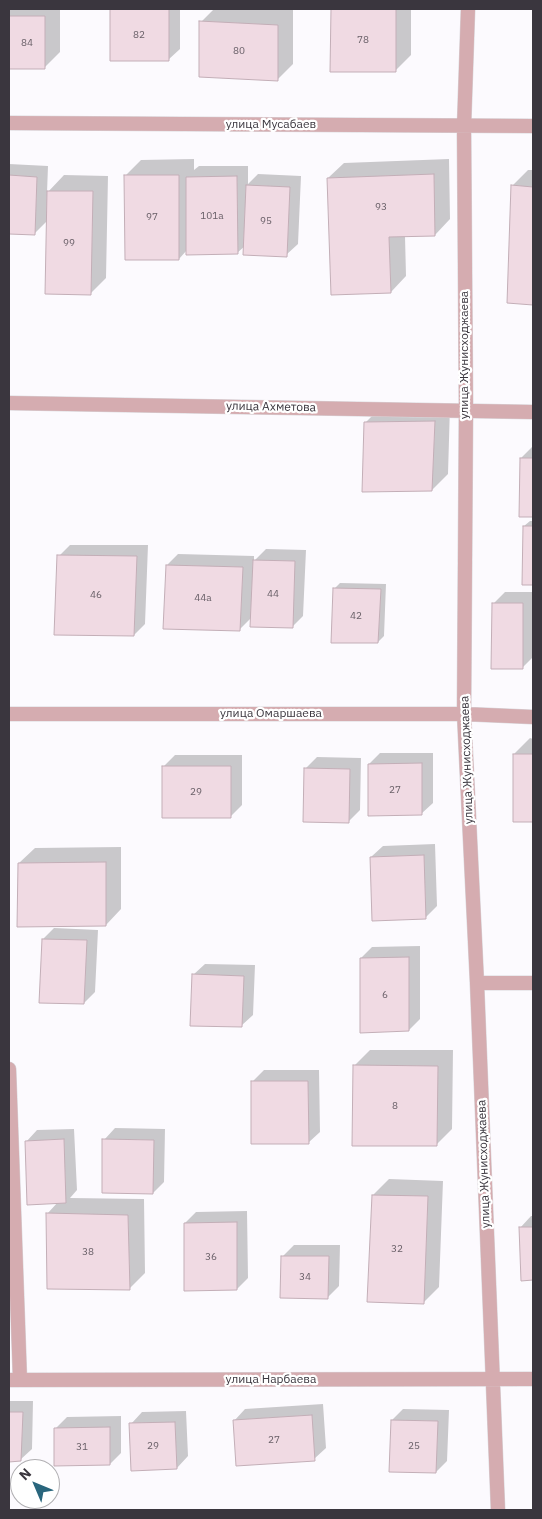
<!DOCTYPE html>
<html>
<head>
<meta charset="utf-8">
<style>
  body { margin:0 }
  #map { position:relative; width:542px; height:1519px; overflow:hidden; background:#fcfafe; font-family:"IBM Plex Sans",sans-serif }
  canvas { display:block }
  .frame { position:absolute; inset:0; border:10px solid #3a363e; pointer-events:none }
  .north { position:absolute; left:10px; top:1459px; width:50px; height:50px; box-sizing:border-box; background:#fff; border:1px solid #b0afb2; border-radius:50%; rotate:315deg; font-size:14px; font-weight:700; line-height:20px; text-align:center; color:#3a363e }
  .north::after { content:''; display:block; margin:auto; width:18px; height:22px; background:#29667d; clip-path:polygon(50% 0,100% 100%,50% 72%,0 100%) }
</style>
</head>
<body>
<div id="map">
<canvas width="542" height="1519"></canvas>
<div class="frame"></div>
<div class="north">N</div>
</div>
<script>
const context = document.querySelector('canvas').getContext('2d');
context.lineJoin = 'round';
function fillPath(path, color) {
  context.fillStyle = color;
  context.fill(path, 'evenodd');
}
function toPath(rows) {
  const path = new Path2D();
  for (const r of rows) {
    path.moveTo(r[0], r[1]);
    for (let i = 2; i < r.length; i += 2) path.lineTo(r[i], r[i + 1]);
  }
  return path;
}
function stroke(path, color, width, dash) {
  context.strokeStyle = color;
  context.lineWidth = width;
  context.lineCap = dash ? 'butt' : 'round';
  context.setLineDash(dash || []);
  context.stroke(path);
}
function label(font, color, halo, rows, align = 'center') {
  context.font = font + ' "IBM Plex Sans",sans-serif';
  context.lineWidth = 4.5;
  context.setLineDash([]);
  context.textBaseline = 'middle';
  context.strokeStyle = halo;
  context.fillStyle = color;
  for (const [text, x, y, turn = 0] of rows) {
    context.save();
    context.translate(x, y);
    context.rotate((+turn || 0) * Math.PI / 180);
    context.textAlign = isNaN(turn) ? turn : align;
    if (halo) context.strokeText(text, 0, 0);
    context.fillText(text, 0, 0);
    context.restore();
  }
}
const shadow = toPath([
  [9,9,60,9,60,52,44,68,9,68],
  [112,9,180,9,180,49,168,60,111,60],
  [214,9,293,10,293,64,277,80,201,22],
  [332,9,411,9,411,55,395,71,332,70],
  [194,159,194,170,199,166,248,166,248,184,258,174,301,176,298,244,286,255,245,246,237,253,187,250,179,259,126,175,141,160],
  [449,159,450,219,435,235,405,236,406,276,391,292,328,178,344,163],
  [9,164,48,166,47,193,64,175,108,176,106,278,90,294,48,220,34,234,9,233],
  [528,170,533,170,533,304,508,302,513,185],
  [450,406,448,474,432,490,366,422,381,407],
  [532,447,533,516,520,516,521,458],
  [530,521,533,521,533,584,523,584,524,526],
  [70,545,148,545,145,624,134,635,59,556],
  [266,549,306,550,303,616,292,627,252,617,240,629,167,565,178,554,254,556,254,561],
  [340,583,386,584,384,636,378,642,334,589],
  [505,592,533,592,533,657,522,668,493,604],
  [530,738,533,739,533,821,514,821,514,754],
  [380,753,433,753,433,803,421,814,369,764],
  [175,755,242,755,242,805,230,817,163,767],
  [317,757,361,758,360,810,348,822,305,769],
  [435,844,437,906,425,918,371,857,383,846],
  [121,847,121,909,106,925,19,863,35,848],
  [54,928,98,930,95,992,84,1003,43,939],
  [420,946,420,1019,409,1030,361,958,372,947],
  [205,964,255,965,253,1015,241,1026,193,975],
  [370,1050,453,1050,452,1129,436,1145,354,1066],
  [264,1070,319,1070,320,1132,308,1143,252,1082],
  [115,1128,165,1129,164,1182,153,1193,104,1140],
  [74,1129,77,1190,70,1198,144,1199,145,1273,129,1289,47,1214,58,1202,26,1142,37,1130],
  [389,1179,443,1181,439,1287,423,1303,373,1195],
  [247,1211,248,1278,237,1289,185,1223,196,1212],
  [531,1216,533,1216,533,1279,522,1279,520,1228],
  [294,1245,340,1245,339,1286,328,1297,283,1256],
  [9,1401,33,1401,32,1449,20,1460,9,1460],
  [323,1404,326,1448,314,1459,234,1421,245,1409],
  [403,1409,449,1410,447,1461,436,1472,392,1420],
  [186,1411,188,1456,177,1468,131,1424,142,1412],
  [121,1416,121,1453,110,1464,56,1428,67,1417]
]);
const building = toPath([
  [110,9,169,9,169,61,110,61,110,9],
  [331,9,396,9,396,72,330,72,331,9],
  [9,16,45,16,45,69,9,69,9,16],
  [199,21,278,25,278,81,199,77,199,21],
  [434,174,435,236,389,237,391,293,331,295,327,178,434,174],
  [9,175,37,177,35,235,9,234,9,175],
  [124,175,179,175,179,260,125,260,124,175],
  [237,176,238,254,186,255,186,177,237,176],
  [246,185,290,187,287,257,243,255,246,185],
  [511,185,533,187,533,305,507,303,511,185],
  [47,191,93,191,91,295,45,294,47,191],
  [435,421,432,491,362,492,364,422,435,421],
  [520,458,533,458,533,517,519,517,520,458],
  [523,526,533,526,533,585,522,585,523,526],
  [57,555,137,556,134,636,54,635,57,555],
  [253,560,295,561,293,628,250,627,253,560],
  [166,565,243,567,240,631,163,629,166,565],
  [333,588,381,589,378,643,331,643,333,588],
  [492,603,523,603,523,669,491,669,492,603],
  [513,754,533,754,533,822,513,822,513,754],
  [422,763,422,815,368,816,368,764,422,763],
  [162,766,231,766,231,818,162,818,162,766],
  [304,768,350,769,349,823,303,822,304,768],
  [424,855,426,919,372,921,370,857,424,855],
  [106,862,106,926,17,927,18,863,106,862],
  [42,939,87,940,84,1004,39,1003,42,939],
  [409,957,409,1031,360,1033,360,958,409,957],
  [192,974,244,976,242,1027,190,1026,192,974],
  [353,1065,438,1066,437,1146,352,1146,353,1065],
  [251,1081,308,1081,309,1144,251,1144,251,1081],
  [64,1139,66,1203,27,1205,25,1141,64,1139],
  [102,1139,154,1140,153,1194,102,1193,102,1139],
  [372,1195,428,1196,424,1304,367,1302,372,1195],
  [46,1213,128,1215,130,1290,47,1289,46,1213],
  [237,1222,237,1290,184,1291,184,1223,237,1222],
  [519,1227,533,1227,533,1280,521,1281,519,1227],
  [281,1256,329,1256,328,1299,280,1298,281,1256],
  [9,1412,23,1412,21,1461,9,1462,9,1412],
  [312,1415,315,1461,236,1466,233,1420,312,1415],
  [391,1420,438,1421,436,1473,389,1472,391,1420],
  [175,1422,177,1469,131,1471,129,1423,175,1422],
  [110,1427,110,1465,54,1466,54,1428,110,1427]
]);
const minor = toPath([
  [468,9,464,127,466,409,464,714,477,983,498,1510],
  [9,123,533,126],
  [9,403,533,412],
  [9,714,464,714,533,717],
  [477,983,533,983],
  [9,1069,20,1380],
  [9,1380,533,1379]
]);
const numberNames = [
  ["82",139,35],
  ["78",363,40],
  ["84",27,43],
  ["80",239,51],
  ["93",381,207],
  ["101а",212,216],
  ["97",152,217],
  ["95",266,221],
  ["99",69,243],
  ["44",273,594],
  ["46",96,595],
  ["44а",203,598],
  ["42",356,616],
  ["27",395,790],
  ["29",196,792],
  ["6",385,995],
  ["8",395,1106],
  ["32",397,1249],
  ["38",88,1252],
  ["36",211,1257],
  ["34",305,1277],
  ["27",274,1440],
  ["29",153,1446],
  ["25",414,1446],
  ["31",82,1447]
];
const streetNames = [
  ["улица Мусабаев",271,125],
  ["улица Жунисходжаева",465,355,-90],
  ["улица Ахметова",271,407,1],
  ["улица Омаршаева",271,714],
  ["улица Жунисходжаева",467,760,-92],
  ["улица Жунисходжаева",484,1164,-92],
  ["улица Нарбаева",271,1380]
];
fillPath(shadow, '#0003');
fillPath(building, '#f0dae3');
stroke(building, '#c3aeb7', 1);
stroke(minor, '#d9d7db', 15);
stroke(minor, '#d5acb0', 14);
label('10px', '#685f67', null, numberNames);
label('12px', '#3a363e', '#fff', streetNames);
</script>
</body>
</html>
